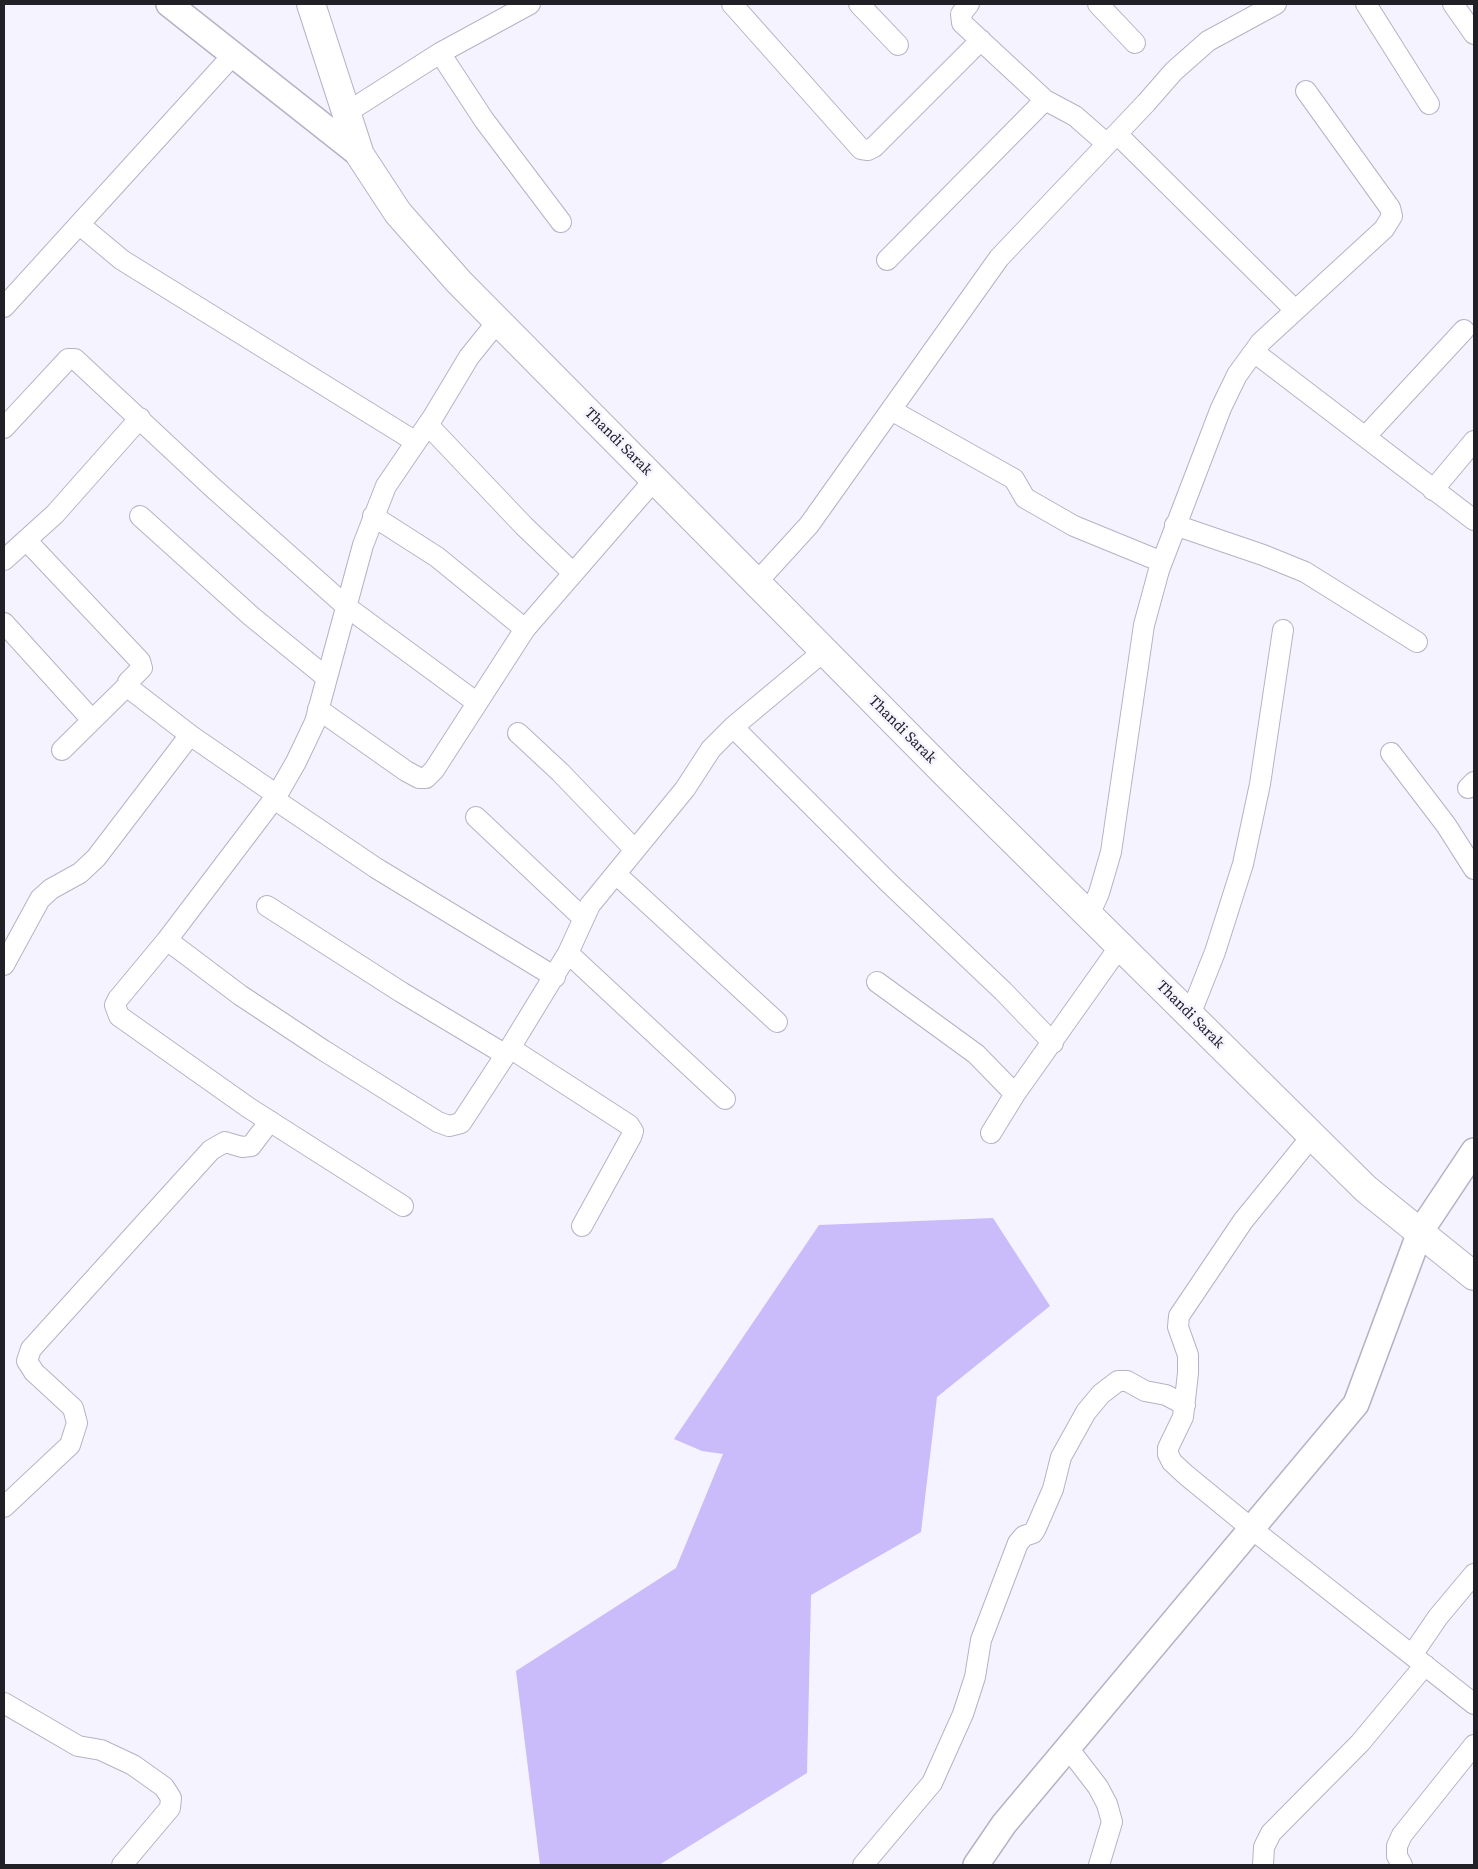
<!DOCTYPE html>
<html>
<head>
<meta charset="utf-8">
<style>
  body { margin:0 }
  #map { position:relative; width:1478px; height:1869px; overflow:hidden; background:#f5f3ff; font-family:"Source Serif 4",serif }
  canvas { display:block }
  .frame { position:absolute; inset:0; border:5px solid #212027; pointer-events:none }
</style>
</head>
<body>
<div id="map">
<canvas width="1478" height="1869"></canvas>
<div class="frame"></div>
</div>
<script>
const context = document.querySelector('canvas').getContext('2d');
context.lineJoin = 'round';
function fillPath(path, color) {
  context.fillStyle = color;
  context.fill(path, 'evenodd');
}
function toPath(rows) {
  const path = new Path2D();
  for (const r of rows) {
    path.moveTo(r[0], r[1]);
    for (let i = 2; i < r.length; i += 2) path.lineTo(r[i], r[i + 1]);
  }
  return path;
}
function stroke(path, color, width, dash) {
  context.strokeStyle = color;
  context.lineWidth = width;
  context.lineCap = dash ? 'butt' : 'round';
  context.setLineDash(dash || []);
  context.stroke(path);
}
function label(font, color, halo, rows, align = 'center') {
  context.font = font + ' "Source Serif 4",serif';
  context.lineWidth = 5;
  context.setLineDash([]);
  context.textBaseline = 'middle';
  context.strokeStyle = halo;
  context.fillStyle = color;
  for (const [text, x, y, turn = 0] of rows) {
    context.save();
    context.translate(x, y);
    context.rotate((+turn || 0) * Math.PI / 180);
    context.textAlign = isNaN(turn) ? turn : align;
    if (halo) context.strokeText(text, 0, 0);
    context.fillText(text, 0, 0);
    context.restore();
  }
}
const water = toPath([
  [993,1218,1050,1306,937,1397,921,1532,811,1595,807,1773,659,1865,540,1865,516,1671,676,1568,723,1454,702,1451,674,1439,819,1225]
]);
const minor = toPath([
  [732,4,861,149,868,150,874,147,981,40],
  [859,4,898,45],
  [969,4,961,14,962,23,1045,100,1075,116,1107,144],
  [1098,4,1135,43],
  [1366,4,1429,104],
  [1453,4,1474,34],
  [440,53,484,120,561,222],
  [346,113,440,53,530,4],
  [1117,134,1294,309],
  [80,225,122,260,416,442],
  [887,260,1045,100],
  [4,307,233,55],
  [498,321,469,357,433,417,386,486,363,545,315,722,296,762,277,795,167,940,240,995,323,1050,438,1122,449,1126,461,1123,510,1048],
  [1254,352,1474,520],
  [891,410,1014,479,1025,498,1074,526,1162,562],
  [428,425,524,526,572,572],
  [4,428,68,359,75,359,211,486,347,607,476,702],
  [1365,437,1464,330],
  [1433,490,1474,441],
  [140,516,251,616,327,678],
  [373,516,437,557,525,629],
  [1175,525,1263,555,1305,572,1417,642],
  [26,540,140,661,142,668,128,682,129,688,190,735],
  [4,560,55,514,140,418],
  [757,582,809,525,999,258,1146,103,1174,71,1208,41,1276,4],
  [4,623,92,720],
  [318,709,406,771,419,778,426,778,434,770,525,629,655,479],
  [733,727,888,882,1003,991,1053,1043],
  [518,733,560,772,635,850],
  [62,750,128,685],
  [1391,753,1446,825,1474,869],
  [1468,788,1474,782],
  [274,799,376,868,555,977],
  [476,817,583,918],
  [616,874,777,1022],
  [267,906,401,992,506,1055],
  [1089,915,1099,893,1111,852,1144,625,1159,570,1221,408,1237,375,1261,342,1384,229,1392,216,1390,208,1306,91],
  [167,940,118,999,115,1005,119,1016,249,1108,403,1206],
  [568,953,725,1099],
  [4,965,40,899,51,889,80,873,96,858,190,735,277,795],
  [877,982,976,1054,1015,1094],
  [1190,1015,1215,952,1243,864,1260,784,1283,630],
  [991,1133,1015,1094,1120,946],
  [1312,1136,1243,1221,1179,1316,1178,1327,1188,1355,1188,1373,1183,1417,1168,1448,1168,1454,1172,1462,1186,1475,1252,1529,1474,1704],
  [582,1226,631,1137,633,1131,629,1125,510,1048,568,953,590,905,685,789,711,749,733,727,824,651],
  [4,1507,70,1445,77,1423,73,1408,34,1372,27,1361,31,1349,211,1150,225,1142,242,1147,251,1146,270,1121],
  [1412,1655,1438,1617,1474,1574],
  [4,1703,78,1746,101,1750,133,1765,164,1787,171,1798,170,1808,122,1865],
  [1068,1748,1098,1787,1107,1804,1112,1822,1099,1865],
  [863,1865,932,1783,963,1714,975,1677,981,1640,1018,1543,1024,1536,1033,1533,1036,1528,1053,1489,1061,1457,1086,1412,1101,1394,1118,1381,1127,1381,1145,1391,1166,1395,1185,1405],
  [1263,1865,1264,1847,1271,1833,1360,1743,1425,1665],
  [1402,1865,1397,1856,1397,1846,1402,1835,1474,1745]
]);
const tertiary = toPath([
  [169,4,360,155],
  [976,1865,1004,1824,1356,1404,1420,1232,1474,1151]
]);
const secondary = toPath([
  [311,4,360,155,398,213,459,282,948,776,1366,1189,1474,1276]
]);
const streetNames = [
  ["Thandi Sarak",618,442,45],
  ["Thandi Sarak",902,730,45],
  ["Thandi Sarak",1190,1015,45]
];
fillPath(water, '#cabbfa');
stroke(minor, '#b6b2c5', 22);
stroke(tertiary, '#b6b2c5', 28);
stroke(secondary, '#b6b2c5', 30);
stroke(minor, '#fff', 20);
stroke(tertiary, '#fff', 25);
stroke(secondary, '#fff', 28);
label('15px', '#212027', '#f5f3ff', streetNames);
</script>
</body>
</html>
